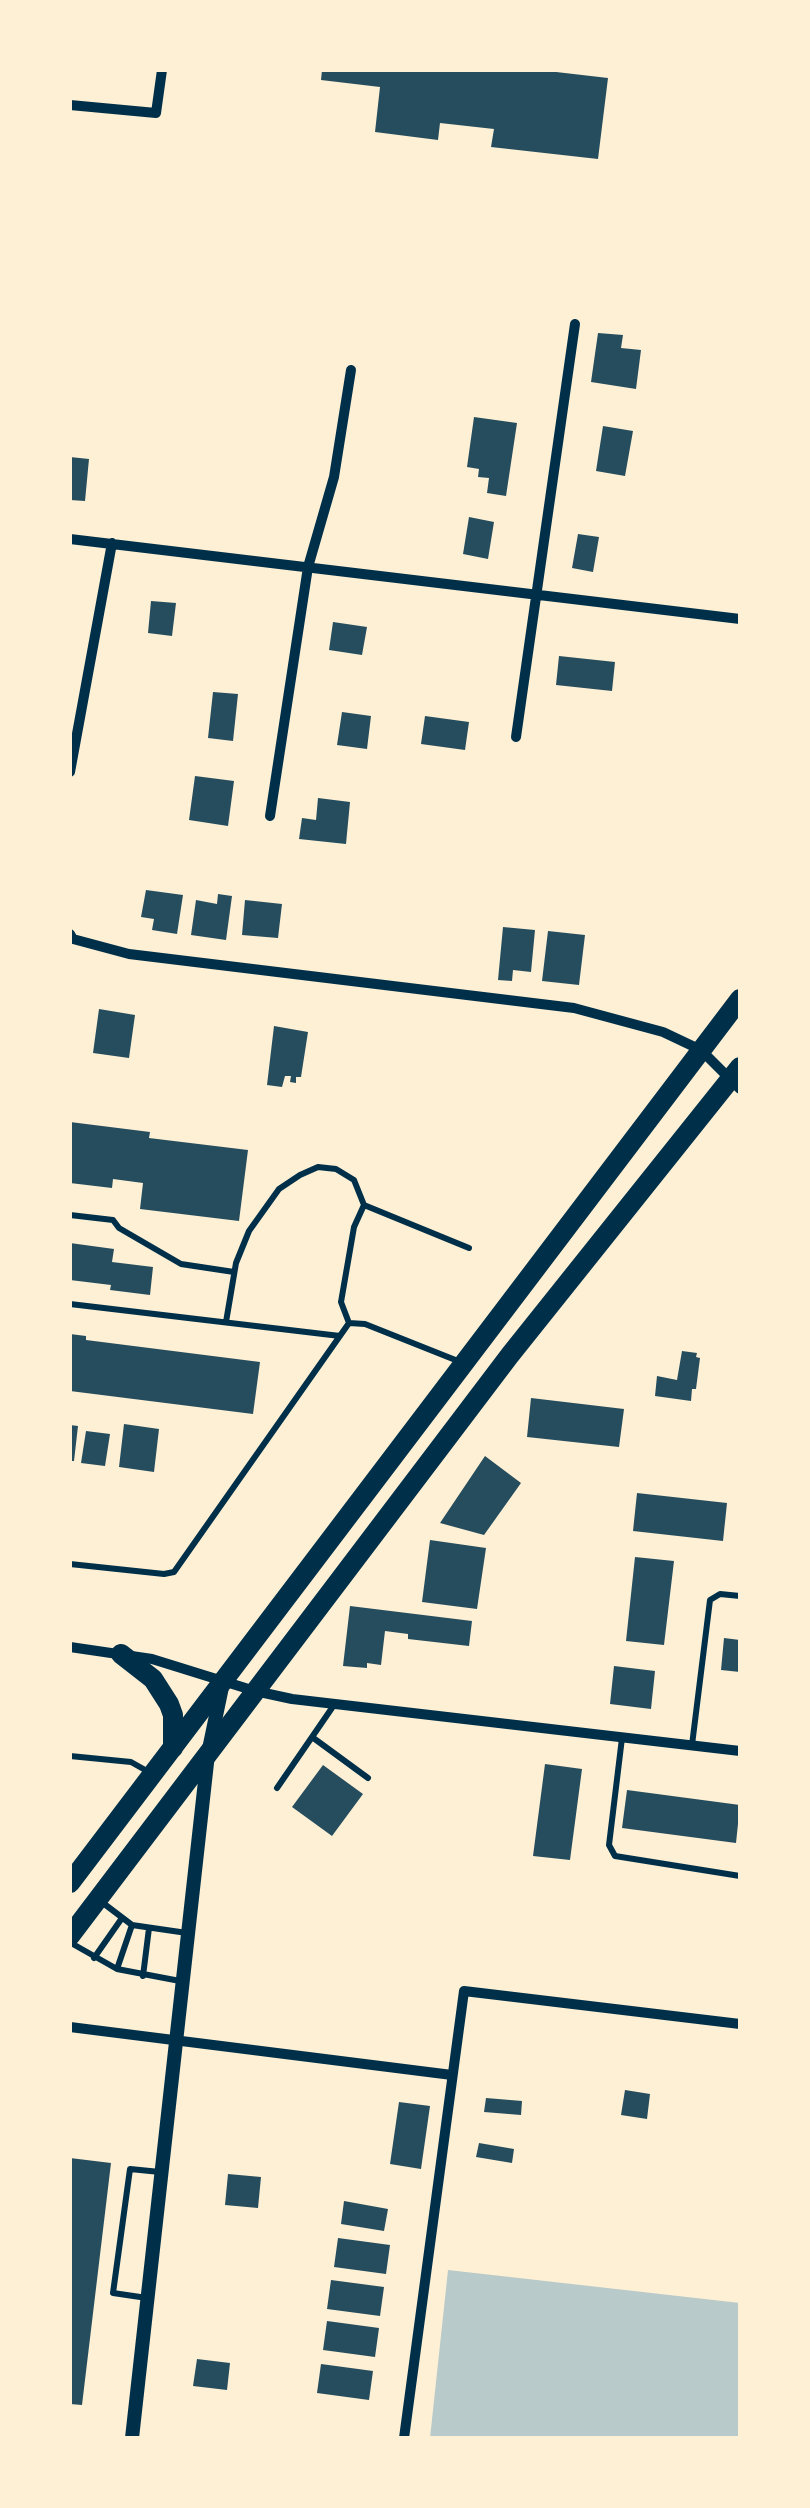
<!DOCTYPE html>
<html>
<head>
<meta charset="utf-8">
<style>
  body { margin:0 }
  #map { position:relative; width:810px; height:2508px; overflow:hidden; background:#fdf0d5; font-family:Karla,sans-serif }
  canvas { display:block }
  .frame { position:absolute; inset:0; border:72px solid #fdf0d5; pointer-events:none }
</style>
</head>
<body>
<div id="map">
<canvas width="810" height="2508"></canvas>
<div class="frame"></div>
</div>
<script>
const context = document.querySelector('canvas').getContext('2d');
context.lineJoin = 'round';
function fillPath(path, color) {
  context.fillStyle = color;
  context.fill(path, 'evenodd');
}
function toPath(rows) {
  const path = new Path2D();
  for (const r of rows) {
    path.moveTo(r[0], r[1]);
    for (let i = 2; i < r.length; i += 2) path.lineTo(r[i], r[i + 1]);
  }
  return path;
}
function stroke(path, color, width, dash) {
  context.strokeStyle = color;
  context.lineWidth = width;
  context.lineCap = dash ? 'butt' : 'round';
  context.setLineDash(dash || []);
  context.stroke(path);
}
const green = toPath([
  [448,2270,740,2303,740,2438,430,2438]
]);
const building = toPath([
  [322,70,539,70,608,78,598,159,491,147,494,129,440,123,438,140,375,132,380,87,321,80],
  [598,333,623,335,621,348,641,350,636,389,591,382],
  [474,417,517,423,506,496,487,493,489,478,478,477,479,469,467,467],
  [603,426,633,431,625,476,596,471],
  [70,457,89,459,85,501,70,500],
  [469,517,494,522,488,559,463,554],
  [578,534,599,537,593,572,572,568],
  [151,601,176,603,172,636,148,633],
  [333,622,367,627,362,655,329,650],
  [559,656,615,662,612,691,556,685],
  [213,692,238,694,233,741,208,738],
  [342,712,371,716,367,749,337,745],
  [425,716,469,722,465,750,421,744],
  [195,776,234,781,228,826,189,820],
  [318,798,350,802,346,844,299,839,302,818,316,820],
  [146,890,183,895,177,934,152,930,154,919,141,917],
  [218,894,232,896,226,940,191,935,196,900,217,904],
  [245,900,282,904,278,938,242,935],
  [503,927,535,930,531,972,513,970,512,981,498,980],
  [548,931,585,935,579,985,542,981],
  [99,1009,135,1015,129,1058,93,1053],
  [274,1026,308,1032,301,1077,296,1077,296,1083,290,1082,291,1076,285,1076,282,1087,267,1085],
  [70,1122,150,1132,149,1138,248,1150,239,1221,140,1209,143,1183,113,1179,112,1188,70,1183],
  [70,1243,114,1249,112,1262,153,1267,150,1295,110,1290,111,1285,70,1280],
  [70,1334,86,1336,86,1340,260,1362,253,1414,70,1391],
  [682,1351,697,1353,696,1357,700,1358,696,1389,692,1389,691,1401,655,1396,657,1376,677,1380],
  [531,1398,624,1409,619,1447,527,1437],
  [124,1424,159,1429,154,1472,119,1467],
  [70,1425,78,1426,74,1461,70,1461],
  [86,1431,110,1434,105,1466,81,1463],
  [485,1456,521,1483,484,1535,440,1523],
  [637,1493,727,1503,723,1541,633,1531],
  [430,1540,486,1548,477,1609,422,1602],
  [635,1557,674,1561,664,1645,626,1641],
  [350,1606,472,1621,469,1646,408,1639,408,1634,385,1631,381,1665,367,1663,367,1668,343,1666],
  [724,1638,740,1640,740,1672,721,1670],
  [614,1666,655,1671,651,1709,610,1704],
  [545,1764,582,1769,570,1860,533,1856],
  [323,1765,363,1794,332,1836,292,1807],
  [627,1790,740,1805,736,1843,622,1828],
  [625,2090,650,2094,647,2119,621,2115],
  [486,2098,522,2101,521,2115,484,2112],
  [399,2102,430,2106,421,2169,390,2164],
  [479,2143,514,2149,512,2163,476,2157],
  [70,2158,111,2163,82,2405,70,2404],
  [228,2174,261,2177,258,2208,225,2205],
  [344,2201,388,2209,384,2231,341,2224],
  [338,2238,390,2245,386,2274,334,2267],
  [331,2280,384,2287,380,2316,327,2309],
  [327,2321,379,2328,375,2357,323,2350],
  [197,2359,230,2363,227,2390,193,2386],
  [321,2364,373,2371,369,2400,317,2393]
]);
const service = toPath([
  [70,1215,113,1220,119,1228,181,1264,234,1272],
  [70,1304,340,1336],
  [226,1322,236,1263,249,1231,279,1189,300,1175,318,1167,336,1169,354,1180,364,1205,469,1248],
  [349,1323,341,1302,354,1227,364,1205],
  [70,1564,164,1574,174,1572,349,1323,365,1324,458,1361],
  [312,1737,368,1778],
  [622,1738,609,1845,615,1856,740,1876],
  [692,1745,710,1600,720,1594,740,1596],
  [70,1756,131,1762,147,1771],
  [277,1788,334,1705],
  [103,1903,132,1925,187,1933],
  [71,1943,117,1969,180,1981],
  [94,1958,122,1918],
  [117,1969,132,1925],
  [143,1976,149,1928],
  [147,2298,113,2293,130,2169,160,2172]
]);
const minor = toPath([
  [70,105,156,113,162,70],
  [70,539,740,619],
  [516,737,575,324],
  [70,772,112,543],
  [270,816,308,567,334,477,351,370],
  [70,934,73,939,129,954,574,1008,663,1032,701,1050,740,1089],
  [70,1647,152,1659,255,1691,292,1699,740,1751],
  [70,2027,452,2075],
  [404,2438,464,1991,740,2024]
]);
const tertiary = toPath([
  [132,2438,208,1754,222,1687]
]);
const trunk = toPath([
  [121,1654,153,1679,169,1704,173,1715,173,1748],
  [70,1883,740,999],
  [70,1936,510,1355,740,1067]
]);
fillPath(green, '#b9caca');
fillPath(building, '#264d5e');
stroke(service, '#003049', 6);
stroke(minor, '#003049', 10);
stroke(tertiary, '#003049', 14);
stroke(trunk, '#003049', 20);
</script>
</body>
</html>
